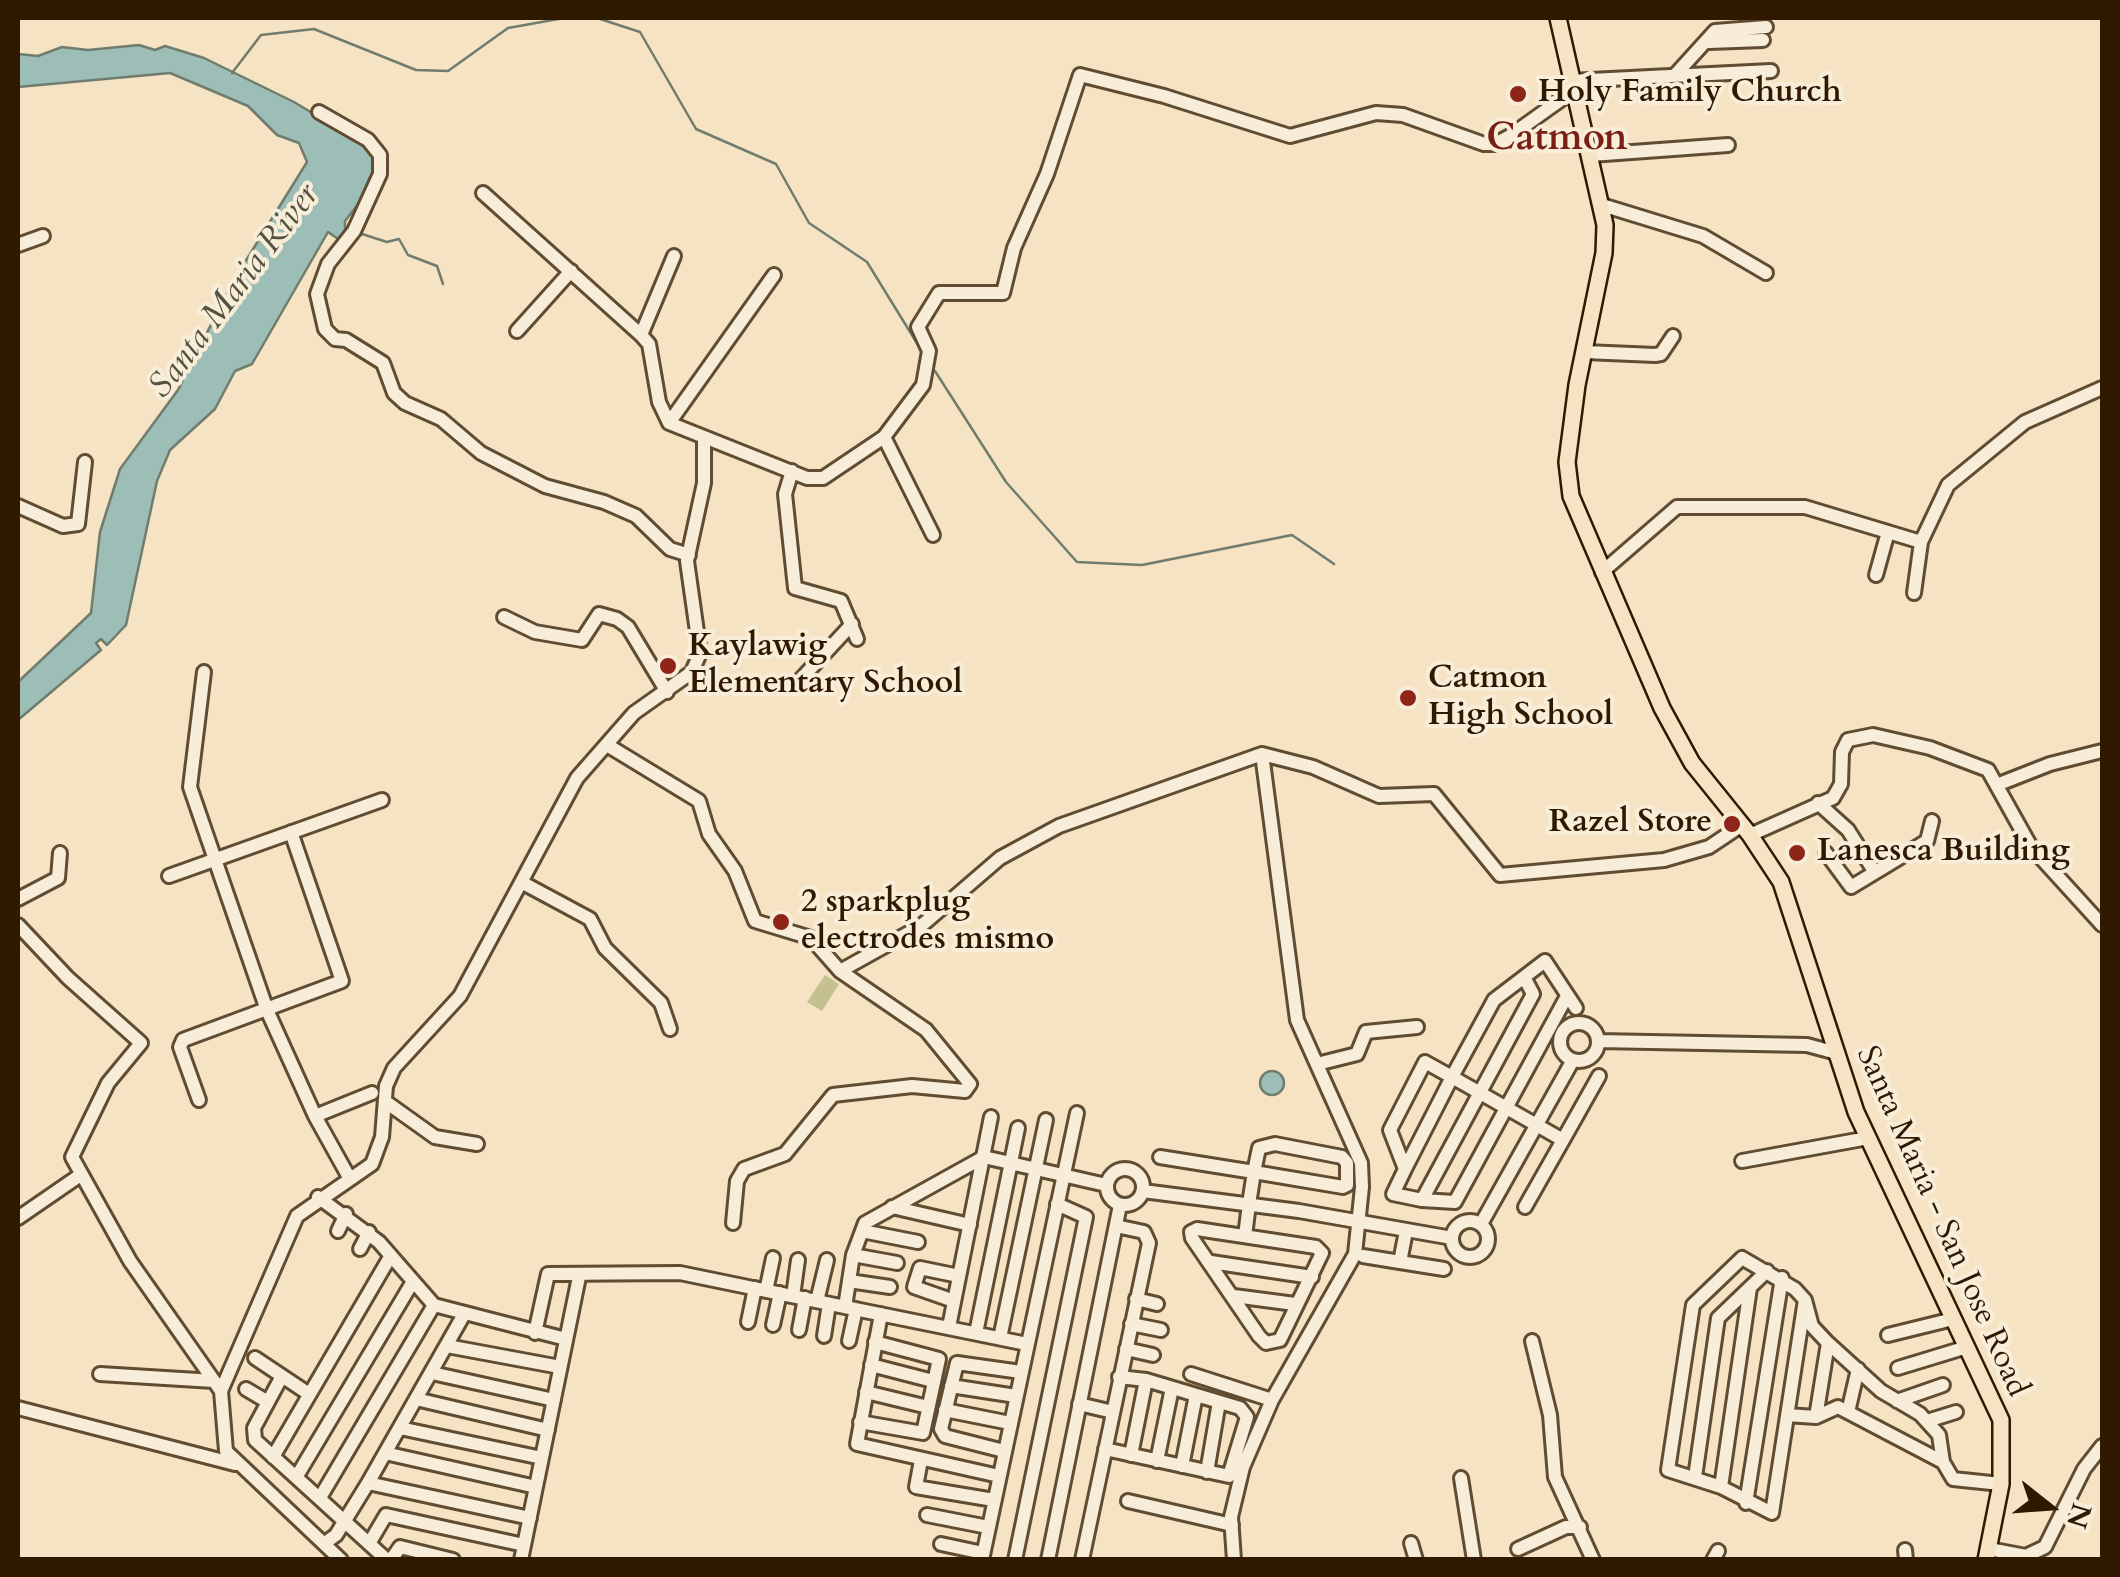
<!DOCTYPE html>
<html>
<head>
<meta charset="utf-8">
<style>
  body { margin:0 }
  #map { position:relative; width:2120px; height:1577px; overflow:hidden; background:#f5e3c4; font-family:Cardo,serif }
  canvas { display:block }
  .frame { position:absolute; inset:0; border:20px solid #2f1a00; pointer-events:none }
  .north { position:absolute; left:2000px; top:1457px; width:100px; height:100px; -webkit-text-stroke:8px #f8edd9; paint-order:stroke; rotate:107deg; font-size:28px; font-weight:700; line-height:40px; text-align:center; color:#2f1a00 }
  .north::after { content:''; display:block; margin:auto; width:35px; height:45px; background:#2f1a00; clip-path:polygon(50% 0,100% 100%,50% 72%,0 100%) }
</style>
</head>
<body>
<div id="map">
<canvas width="2120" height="1577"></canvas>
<div class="frame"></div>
<div class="north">N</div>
</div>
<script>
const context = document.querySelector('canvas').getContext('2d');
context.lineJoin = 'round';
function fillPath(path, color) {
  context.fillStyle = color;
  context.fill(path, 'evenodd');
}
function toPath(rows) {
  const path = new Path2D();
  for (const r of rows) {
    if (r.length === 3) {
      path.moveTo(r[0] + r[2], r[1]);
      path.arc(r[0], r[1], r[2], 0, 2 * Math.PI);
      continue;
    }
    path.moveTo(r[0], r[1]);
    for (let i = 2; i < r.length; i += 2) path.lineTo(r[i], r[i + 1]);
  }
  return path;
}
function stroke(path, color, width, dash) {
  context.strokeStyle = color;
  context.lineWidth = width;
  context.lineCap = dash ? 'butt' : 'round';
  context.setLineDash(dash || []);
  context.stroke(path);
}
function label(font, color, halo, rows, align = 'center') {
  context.font = font + ' Cardo,serif';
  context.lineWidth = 8;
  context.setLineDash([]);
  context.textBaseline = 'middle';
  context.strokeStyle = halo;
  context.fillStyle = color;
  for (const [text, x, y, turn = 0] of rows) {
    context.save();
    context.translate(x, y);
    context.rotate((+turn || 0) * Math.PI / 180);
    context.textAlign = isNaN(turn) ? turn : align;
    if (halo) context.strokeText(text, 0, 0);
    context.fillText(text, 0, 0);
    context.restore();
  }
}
const green = toPath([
  [825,975,839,984,822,1011,807,1002]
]);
const water = toPath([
  [139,45,155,50,165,46,204,58,294,102,354,138,373,153,376,165,366,194,345,221,345,236,341,241,328,232,252,364,235,371,215,409,170,450,157,481,126,625,107,645,101,639,96,643,101,650,18,720,18,682,91,613,100,532,120,469,178,390,232,283,307,162,299,143,277,135,248,106,170,73,18,87,18,54,38,56,62,47,88,50,139,45],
  [1272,1083,12]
]);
const stream = toPath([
  [597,18,640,32,696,129,776,164,809,223,867,262,923,353],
  [232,73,261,35,314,29,416,70,448,71,508,28,564,18],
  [359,233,387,242,399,239,408,255,437,266,443,284],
  [935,371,1006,482,1077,562,1142,565,1292,535,1334,564]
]);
const minor = toPath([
  [1709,42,1763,40],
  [1676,74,1715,31,1766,27],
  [1570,81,1771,71],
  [319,112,368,140,380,155,380,174,354,231,328,264,317,294,325,329,335,339,346,340,383,363,394,393,405,403,441,419,481,453,545,486,604,502,636,516,670,549,689,555],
  [1591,155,1728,145],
  [483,193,641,335],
  [1602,205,1703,236,1766,273],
  [18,245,43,236],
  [674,256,641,335,649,344,659,402,669,423,807,478,823,478,884,437,923,385,929,351,918,327,939,293,1003,293,1014,248,1047,174,1080,75,1164,96,1290,136,1376,113,1403,115,1484,144,1495,144,1510,136,1573,91],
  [517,331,571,271],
  [1585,352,1655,355,1661,354,1673,336],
  [669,423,774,275],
  [884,437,933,535],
  [792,471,785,494,795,588,841,601,857,639],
  [18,506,63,526,78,524,85,462],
  [1602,572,1677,507,1805,507,1921,542],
  [1876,575,1888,532],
  [1914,593,1921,542,1948,485,2025,422,2102,388],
  [504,617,535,632,582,640,599,614,617,619,628,627,667,692],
  [204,672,190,787,267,1010,315,1116,350,1179],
  [801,679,852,624],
  [607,745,699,801,709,834,735,871,755,921,811,938,840,971,926,1030,970,1084,965,1091,912,1086,833,1095,785,1154,744,1169,737,1181,733,1223],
  [1999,784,2050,764,2102,751],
  [1818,803,1848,830,1874,871],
  [1750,835,1833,798,1841,784,1842,752,1848,740,1873,735,1930,748,1988,770,2031,847,2102,925],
  [1826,853,1851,887,1927,841,1932,821],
  [169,876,382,800],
  [523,883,590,919,605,948,661,1003,670,1029],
  [18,899,58,878,60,853],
  [18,925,68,978,141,1043,108,1083,72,1157,130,1261,221,1391],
  [840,971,921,926,1000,858,1059,826,1262,754,1313,767,1379,796,1434,794,1500,875,1664,860,1709,847,1742,825],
  [1524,977,1533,994,1422,1200,1455,1202,1567,996],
  [1579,1042,19],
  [1598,1041,1807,1045,1833,1052],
  [1317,1064,1357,1054,1366,1032,1417,1027],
  [199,1100,180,1047,183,1040,342,981,291,832],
  [386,1102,435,1137,477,1144],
  [315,1116,372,1093],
  [1563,1140,1599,1076],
  [1160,1157,1254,1172,1343,1187,1347,1185,1347,1163,1342,1157,1275,1144,1259,1148,1254,1172,1249,1204,1245,1236],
  [1742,1161,1868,1138],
  [1125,1187,18],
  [1405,1169,1393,1194,1422,1200],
  [1143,1191,1299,1211,1452,1238],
  [318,1197,379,1242,434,1305,566,1339],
  [892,1207,970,1225],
  [1525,1207,1563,1140,1452,1077,1425,1062,1390,1130,1405,1169,1452,1077,1494,1000,1545,961,1576,1008],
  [18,1218,79,1176],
  [1470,1239,18],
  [1481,1224,1573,1060],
  [1197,1229,1316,1247,1322,1253,1280,1340,1266,1343,1259,1336,1192,1238,1191,1232,1197,1229],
  [338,1231,346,1214],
  [862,1231,918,1242],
  [1406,1231,1400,1262,1444,1269],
  [360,1249,369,1232],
  [853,1255,897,1263],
  [1363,1256,1400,1262],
  [1211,1262,1312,1277],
  [849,1281,890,1287],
  [766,1291,773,1258],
  [793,1296,798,1260],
  [1234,1296,1295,1304],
  [1136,1299,1157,1304],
  [1805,1300,1772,1513,1721,1487,1668,1470,1693,1305,1742,1258,1795,1289,1805,1300,1812,1326,1828,1343,1881,1391,1920,1414,1939,1435,1943,1462,1953,1479,2001,1484],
  [817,1301,827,1260],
  [954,1301,914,1287,920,1268,959,1276],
  [845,1307,1027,1344],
  [881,1314,857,1444,999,1476],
  [748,1322,755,1288],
  [1131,1324,1161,1330],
  [773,1325,780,1293],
  [949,1327,991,1117],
  [799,1330,805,1298],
  [535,1333,548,1274,680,1273,845,1307,853,1255,865,1223,984,1157,1106,1185],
  [976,1333,1018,1128],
  [1888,1335,1953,1319],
  [824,1336,829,1304],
  [1000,1338,1046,1120],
  [849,1341,856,1309],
  [1532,1341,1550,1415,1555,1477,1593,1560],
  [447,1346,560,1367],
  [1126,1349,1153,1355],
  [255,1358,309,1394],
  [871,1365,933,1381],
  [1898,1368,1967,1347],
  [432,1373,554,1400],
  [100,1374,214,1381],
  [1191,1374,1272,1400],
  [282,1376,254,1428,255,1440,387,1560],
  [951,1386,1016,1396],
  [246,1389,268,1402],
  [866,1392,928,1407],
  [416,1399,548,1430],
  [1897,1401,1943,1385],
  [1079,1404,1113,1412],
  [18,1408,235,1464],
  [945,1410,1010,1423],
  [1848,1412,1858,1369],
  [1787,1415,1816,1417,1838,1407,1943,1462],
  [1816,1417,1828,1343],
  [1927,1421,1956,1412],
  [860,1422,923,1433,939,1359,875,1342],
  [400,1428,542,1458],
  [1105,1449,1229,1476,1247,1417,1240,1408,1146,1380,1119,1377],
  [1004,1451,945,1436,941,1429,957,1363,1021,1372],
  [385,1453,536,1487],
  [1131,1455,1146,1380],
  [273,1457,390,1257],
  [921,1460,916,1487,994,1500],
  [1157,1461,1172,1388],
  [1182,1466,1196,1395],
  [1207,1472,1219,1402],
  [297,1476,412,1283],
  [1695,1477,1718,1318,1767,1271],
  [1461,1478,1474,1560],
  [368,1483,530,1518],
  [1721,1487,1750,1288],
  [321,1496,434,1305],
  [1128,1501,1232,1525],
  [1746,1503,1782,1278],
  [927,1515,988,1527],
  [370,1542,386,1515,524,1545],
  [325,1543,336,1535,368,1483,463,1316],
  [1411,1543,1416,1560],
  [941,1544,983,1553],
  [1518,1549,1566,1527,1580,1527],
  [1989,1549,2026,1556,2045,1547,2084,1469,2102,1446],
  [1905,1550,1906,1560],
  [341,1560,226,1451,221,1391,297,1216,372,1164,382,1137,386,1086,394,1068,460,996,577,778,634,713,692,672,700,653,687,561,704,483,704,439],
  [391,1560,400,1547,453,1560],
  [521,1560,579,1277],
  [982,1560,1077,1113],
  [1015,1560,1086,1217,1057,1204],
  [1048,1560,1120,1205],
  [1082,1560,1149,1243,1144,1232,1116,1226],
  [1234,1560,1231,1517,1243,1467,1272,1400,1355,1254,1362,1187,1361,1163,1297,1020,1262,754],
  [1713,1560,1718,1551]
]);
const major = toPath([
  [1558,18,1605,225,1604,253,1577,385,1567,462,1571,496,1662,708,1692,763,1750,835,1781,882,1856,1112,2001,1420,2001,1484,1986,1560]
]);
const markers = [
  [1518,94,10,"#8f2418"],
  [668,666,10,"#8f2418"],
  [1408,698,10,"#8f2418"],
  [1732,824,10,"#8f2418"],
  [1797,853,10,"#8f2418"],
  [781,922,10,"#8f2418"]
];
const poiNames = [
  ["Holy Family Church",1538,94],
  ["Kaylawig",688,648],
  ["Elementary School",688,685],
  ["Catmon",1428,680],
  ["High School",1428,717],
  ["Razel Store",1712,824,"right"],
  ["Lanesca Building",1817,853],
  ["2 sparkplug",801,904],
  ["electrodes mismo",801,941]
];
const streetNames = [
  ["Santa Maria - San Jose Road",1941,1222,66]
];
const waterNames = [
  ["Santa Maria River",235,292,-53]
];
const quarterNames = [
  ["Catmon",1557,140]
];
fillPath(green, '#c4c18f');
fillPath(water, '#9cbeb6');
stroke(water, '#707c6d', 2.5);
stroke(stream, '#707c6d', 2.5);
stroke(minor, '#604c31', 18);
stroke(major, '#2f1a00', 20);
stroke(minor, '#f8edd9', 12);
stroke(major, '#f5e3c4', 15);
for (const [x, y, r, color] of markers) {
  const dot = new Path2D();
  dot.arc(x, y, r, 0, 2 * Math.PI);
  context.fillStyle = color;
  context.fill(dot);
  stroke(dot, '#f8edd9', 4);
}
label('bold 32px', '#2f1a00', '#f8edd9', poiNames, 'left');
label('32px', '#2f1a00', '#f8edd9', streetNames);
label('italic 35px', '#555340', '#f8edd9', waterNames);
label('bold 38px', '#7a1f14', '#f8edd9', quarterNames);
</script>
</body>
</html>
